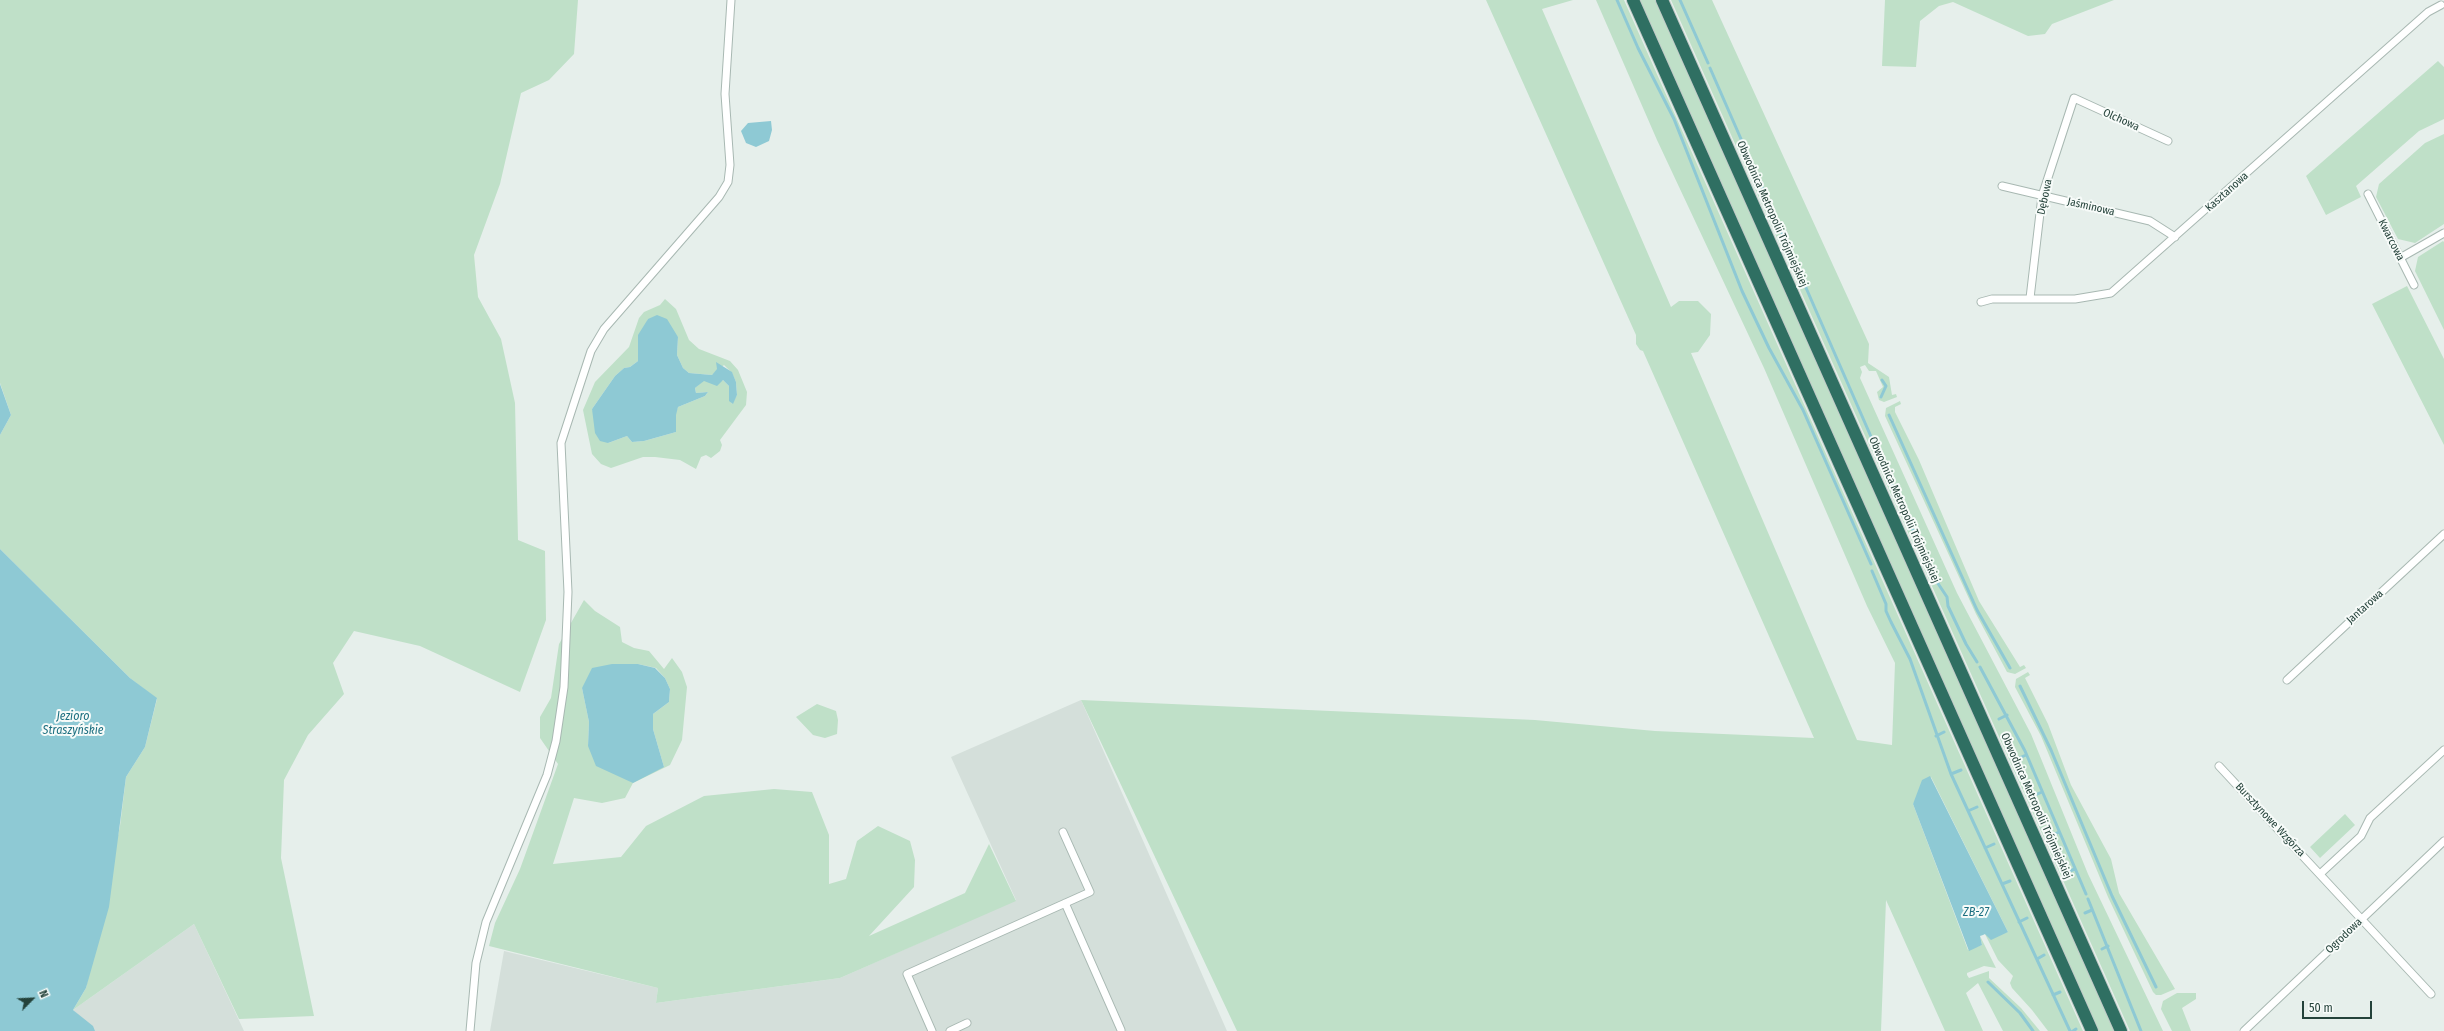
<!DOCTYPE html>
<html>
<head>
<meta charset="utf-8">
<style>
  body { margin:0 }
  #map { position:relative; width:2444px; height:1031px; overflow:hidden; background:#e6efeb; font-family:"Fira Sans Condensed",sans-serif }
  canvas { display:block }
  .north { position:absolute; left:12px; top:979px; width:40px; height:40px; -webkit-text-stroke:3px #f7fbf9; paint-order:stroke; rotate:66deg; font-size:11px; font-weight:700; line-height:16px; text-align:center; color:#24423a }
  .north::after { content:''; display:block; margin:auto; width:14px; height:18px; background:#24423a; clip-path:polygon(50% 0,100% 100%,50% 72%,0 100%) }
  .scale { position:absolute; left:2302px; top:1001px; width:70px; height:18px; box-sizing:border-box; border:2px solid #24423a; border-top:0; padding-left:5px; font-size:12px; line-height:14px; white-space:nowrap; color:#24423a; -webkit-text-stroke:3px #f7fbf9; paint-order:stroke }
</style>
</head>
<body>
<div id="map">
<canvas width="2444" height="1031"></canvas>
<div class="north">N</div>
<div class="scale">50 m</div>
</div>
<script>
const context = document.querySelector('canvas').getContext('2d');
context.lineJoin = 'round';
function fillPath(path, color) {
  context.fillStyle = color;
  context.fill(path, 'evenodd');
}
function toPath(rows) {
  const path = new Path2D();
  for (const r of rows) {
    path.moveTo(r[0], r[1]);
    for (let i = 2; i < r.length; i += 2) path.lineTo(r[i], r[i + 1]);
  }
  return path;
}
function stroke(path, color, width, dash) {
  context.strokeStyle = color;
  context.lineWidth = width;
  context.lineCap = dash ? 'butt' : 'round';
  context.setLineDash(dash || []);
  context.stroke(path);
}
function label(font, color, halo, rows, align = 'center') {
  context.font = font + ' "Fira Sans Condensed",sans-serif';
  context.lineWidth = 4;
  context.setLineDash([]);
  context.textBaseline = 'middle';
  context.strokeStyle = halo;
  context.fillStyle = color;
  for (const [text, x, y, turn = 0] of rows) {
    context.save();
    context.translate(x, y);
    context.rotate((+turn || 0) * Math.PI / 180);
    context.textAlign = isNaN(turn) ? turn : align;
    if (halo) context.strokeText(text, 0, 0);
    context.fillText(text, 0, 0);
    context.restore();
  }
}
const built = toPath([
  [1081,700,1227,1031,490,1031,504,951,658,988,656,1003,840,978,1016,900,951,757],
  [194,924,244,1031,95,1031,73,1010]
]);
const green = toPath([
  [0,0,578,0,574,54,549,80,521,93,500,184,474,255,478,297,501,339,515,403,518,540,545,551,546,620,520,692,420,646,354,631,333,663,344,694,308,735,284,780,281,858,314,1016,239,1019,194,924,73,1010,86,988,120,826,126,777,145,747,157,699,130,678,0,549,0,435,11,415,0,383],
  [1486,0,1573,0,1542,9,1671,307,1679,301,1698,301,1711,314,1710,335,1698,352,1691,353,1857,740,1892,745,1895,663,1867,606,1764,368,1657,140,1596,0,1624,0,2083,1031,2048,1031,2032,1010,2012,988,2010,983,2013,976,1998,960,1985,934,2008,932,1931,777,1913,804,1968,950,1982,945,1980,936,1996,968,1984,966,1967,973,1967,975,1969,978,1989,971,1989,978,2021,1008,2040,1031,2003,1031,1978,983,1966,993,1983,1031,1945,1031,1886,900,1881,1031,1237,1031,1081,700,1535,720,1655,731,1814,738,1643,351,1640,350,1636,344,1636,335],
  [1639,0,1656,0,2115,1031,2098,1031],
  [1671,0,1712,0,1869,344,1868,363,1889,377,1892,395,1896,394,1897,397,1884,402,1879,400,1877,392,1883,387,1876,371,1869,371,1865,365,1860,367,1862,372,1860,378,1957,593,2031,734,2088,874,2163,1031,2130,1031],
  [1885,0,2114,0,2052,24,2045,34,2028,36,1953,2,1939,6,1920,21,1916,67,1882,66],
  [2438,61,2444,67,2444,119,2419,131,2356,186,2361,197,2326,215,2306,176],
  [2444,134,2444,224,2415,243,2398,239,2376,197,2379,184,2425,143],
  [2443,241,2444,242,2444,330,2415,271,2418,257],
  [2407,286,2444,359,2444,445,2372,304],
  [665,299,676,309,689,340,699,349,730,361,738,370,747,392,746,405,720,440,722,445,720,451,711,458,706,455,701,457,696,469,680,460,655,457,643,457,611,468,601,464,592,454,583,410,595,382,629,347,639,318,644,312,660,305],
  [648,319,678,337,677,355,683,368,689,373,712,375,724,365,732,373,736,382,737,395,732,404,729,386,723,380,719,382,704,380,695,388,696,393,708,392,705,396,678,407,675,415,676,432,644,441,632,442,627,436,608,443,592,409,615,376,624,368,630,367,638,361,638,348],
  [1900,401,1901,404,1895,407,1895,412,1919,460,1979,601,2020,667,2024,665,2026,668,2015,674,2007,672,1976,614,1885,416,1886,408],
  [584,600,595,611,620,627,622,642,634,648,649,651,664,669,672,658,682,672,687,687,682,740,670,765,633,783,625,798,602,803,574,798,553,864,621,857,646,826,704,796,774,789,812,792,829,835,829,884,846,879,857,841,878,826,910,841,915,860,914,887,869,936,965,893,989,844,1016,901,840,978,656,1003,658,988,489,946,495,923,520,869,558,764,540,738,540,717,551,698,559,644],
  [638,664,656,668,665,678,670,689,669,702,653,714,653,729,664,767,588,746,589,722,582,688],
  [2028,672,2030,675,2025,678,2048,724,2071,785,2111,859,2119,893,2175,989,2161,995,2156,995,2153,992,2108,897,2041,736,2015,687,2016,679],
  [817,704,836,711,838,720,837,734,825,738,813,735,796,717],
  [2345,814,2355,825,2320,858,2310,847],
  [2177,993,2196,993,2196,999,2182,1008,2191,1031,2172,1031,2161,1009,2163,1001]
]);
const water = toPath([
  [771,121,772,130,769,141,756,147,746,143,741,131,748,123],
  [657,315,667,319,678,337,677,355,683,368,689,373,712,375,717,369,716,362,732,372,736,382,737,395,733,404,729,401,729,386,723,380,717,386,704,381,695,388,696,393,708,392,705,396,678,407,676,415,676,432,644,441,632,442,627,436,608,443,600,441,595,433,592,409,615,376,624,368,630,367,638,361,638,335,648,319],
  [0,384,11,415,0,435],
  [0,549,130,678,157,698,145,747,126,777,109,907,86,988,73,1010,93,1026,95,1031,0,1031],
  [612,664,638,664,655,668,665,678,670,689,669,702,653,714,653,729,664,767,633,783,596,766,588,746,589,722,582,688,592,668],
  [1930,776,2008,932,1991,940,1985,934,1983,935,1980,936,1982,945,1969,951,1913,804,1922,780]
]);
const stream = toPath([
  [1617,0,1638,48,1674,119,1742,291,1769,348,1803,410,1871,564],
  [1680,0,1708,63],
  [1710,68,1893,487],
  [1881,397,1886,386,1882,380],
  [1889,415,1977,610,2010,668],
  [1895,491,1937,582,1947,597,1948,606,1966,644,1977,662],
  [1872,571,1886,604,1886,611,1891,622,1910,659,1951,774,2070,1031],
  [1980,667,2025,751,2086,894],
  [2020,686,2051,750,2112,896,2156,987],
  [1999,719,2007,715],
  [1936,736,1944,732],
  [2017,759,2026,755],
  [1951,774,1961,770],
  [2033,796,2042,792],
  [1968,811,1977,807],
  [2051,836,2059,832],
  [1985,848,1994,844],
  [2067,872,2075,869],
  [2002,884,2010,881],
  [2088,899,2141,1031],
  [2085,913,2092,910],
  [2019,922,2027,918],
  [2102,949,2108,946],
  [2037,959,2044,955],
  [1988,982,2020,1013,2033,1031],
  [2053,995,2060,992],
  [2073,1031,2076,1029]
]);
const street = toPath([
  [2002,186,2150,221,2175,237],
  [2368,194,2414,285],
  [2400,258,2444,233],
  [2030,298,2042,196,2074,98,2168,141],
  [1981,302,1992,299,2075,299,2111,293,2428,12,2441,5],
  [2287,680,2444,534],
  [2219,766,2431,994],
  [2320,874,2361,836,2370,818,2444,750],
  [1065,903,1121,1030],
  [470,1031,476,963,486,922,547,775,556,741,564,687,568,592,561,443,591,351,604,329,719,197,728,182,730,165,725,94,731,0],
  [932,1031,907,974,1090,892,1063,832],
  [950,1031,967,1023],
  [2244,1031,2444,841]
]);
const highway = toPath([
  [1633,0,2092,1031],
  [1662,0,2121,1031]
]);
const streetNames = [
  ["Olchowa",2121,120,24],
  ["Kasztanowa",2227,192,-42],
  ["Dębowa",2045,197,-78],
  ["Jaśminowa",2091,207,13],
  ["Obwodnica Metropolii Trójmiejskiej",1772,214,66],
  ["Kwarcowa",2391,240,63],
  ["Obwodnica Metropolii Trójmiejskiej",1904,510,66],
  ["Jantarowa",2365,607,-42],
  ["Obwodnica Metropolii Trójmiejskiej",2036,806,66],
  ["Bursztynowe Wzgórza",2270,820,47],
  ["Ogrodowa",2344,936,-44]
];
const waterNames = [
  ["Jezioro",73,717],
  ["Straszyńskie",73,731],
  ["ZB-27",1976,913]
];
fillPath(built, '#d4dfda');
fillPath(green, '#bfe0c8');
fillPath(water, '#8ec9d4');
stroke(stream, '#8ec9d4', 3);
stroke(street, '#a8b8b2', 9);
stroke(highway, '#c2cac8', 14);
stroke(street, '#fff', 7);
stroke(highway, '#2f6f62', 12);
label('11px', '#24423a', '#f7fbf9', streetNames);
label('italic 12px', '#1c6f80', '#f7fbf9', waterNames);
</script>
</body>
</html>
